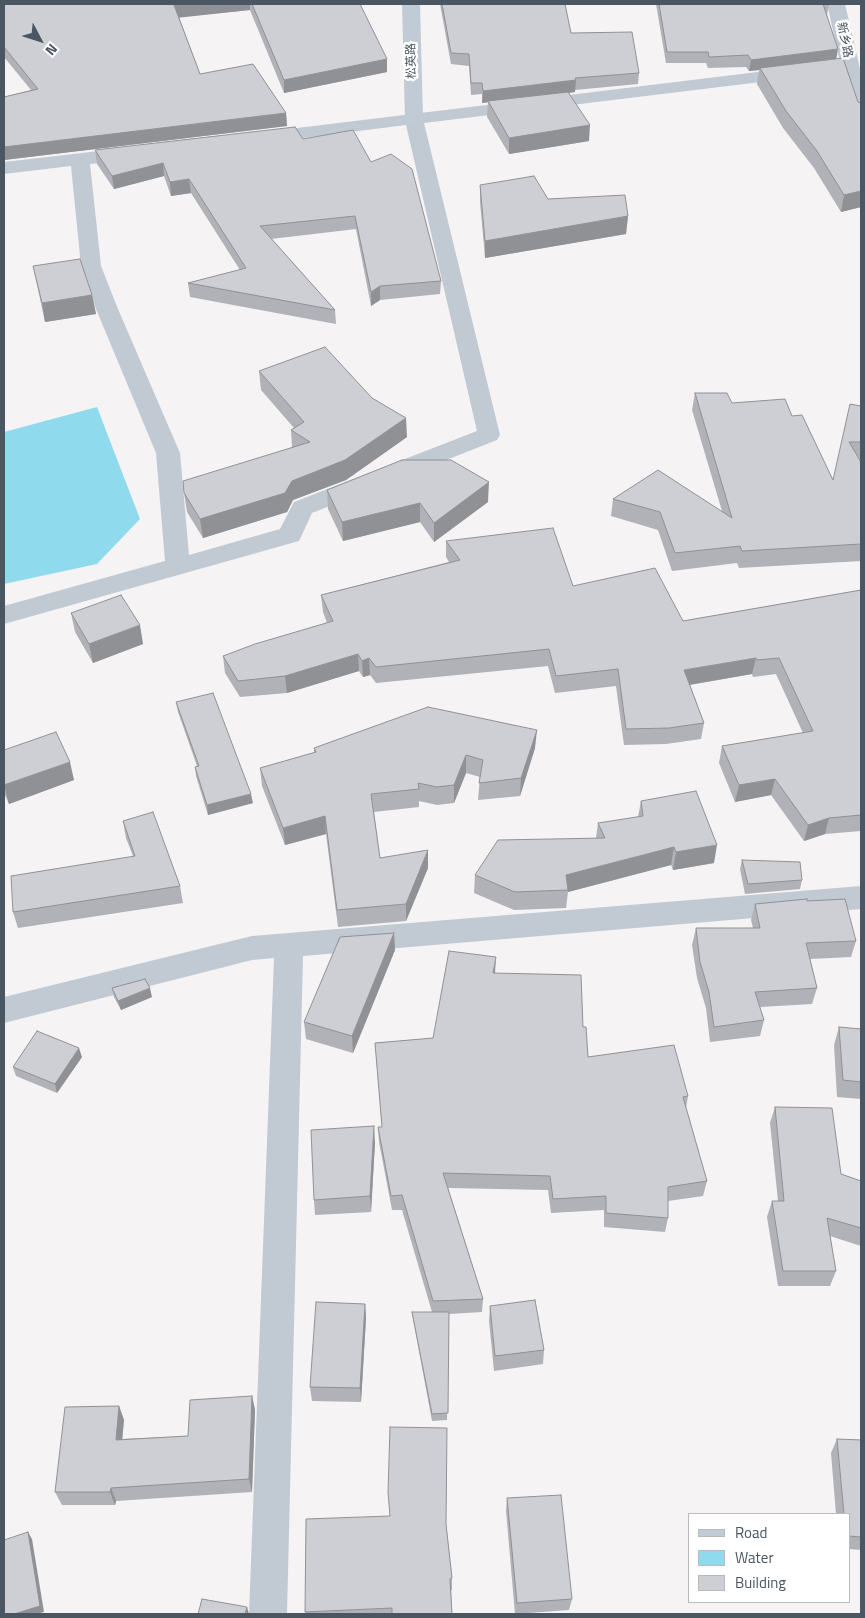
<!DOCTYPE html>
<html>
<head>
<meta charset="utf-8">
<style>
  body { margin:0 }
  #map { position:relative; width:865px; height:1618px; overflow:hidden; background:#f5f3f3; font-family:"Titillium Web",sans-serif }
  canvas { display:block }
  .frame { position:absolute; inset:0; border:5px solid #4a5661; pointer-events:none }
  .legend { position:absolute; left:688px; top:1513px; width:162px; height:90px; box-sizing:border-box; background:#fff; border:1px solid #b7bbc0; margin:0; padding:6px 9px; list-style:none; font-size:15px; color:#4a5661 }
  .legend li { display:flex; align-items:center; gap:10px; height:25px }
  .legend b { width:25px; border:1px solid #b7bbc0 }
  .north { position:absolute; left:15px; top:15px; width:50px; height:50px; -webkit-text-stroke:4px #fff; paint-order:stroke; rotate:130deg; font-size:14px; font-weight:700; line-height:20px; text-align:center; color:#4a5661 }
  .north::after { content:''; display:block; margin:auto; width:18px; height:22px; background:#4a5661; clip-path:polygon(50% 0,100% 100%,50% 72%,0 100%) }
</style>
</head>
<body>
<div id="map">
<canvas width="865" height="1618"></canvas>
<div class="frame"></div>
<ul class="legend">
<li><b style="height:6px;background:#c1cbd6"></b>Road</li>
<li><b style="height:14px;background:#90daee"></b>Water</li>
<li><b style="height:14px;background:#cdcfd5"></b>Building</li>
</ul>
<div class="north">N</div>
</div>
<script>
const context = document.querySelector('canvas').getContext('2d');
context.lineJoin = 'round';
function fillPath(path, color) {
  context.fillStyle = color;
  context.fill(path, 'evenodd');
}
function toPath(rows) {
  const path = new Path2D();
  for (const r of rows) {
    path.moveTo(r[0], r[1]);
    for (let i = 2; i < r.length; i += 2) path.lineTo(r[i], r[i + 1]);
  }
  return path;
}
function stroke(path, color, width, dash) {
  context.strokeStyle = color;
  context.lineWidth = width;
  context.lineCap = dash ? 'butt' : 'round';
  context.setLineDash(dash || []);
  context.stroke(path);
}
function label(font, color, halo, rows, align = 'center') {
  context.font = font + ' "Titillium Web","Noto Sans SC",sans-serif';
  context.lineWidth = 5;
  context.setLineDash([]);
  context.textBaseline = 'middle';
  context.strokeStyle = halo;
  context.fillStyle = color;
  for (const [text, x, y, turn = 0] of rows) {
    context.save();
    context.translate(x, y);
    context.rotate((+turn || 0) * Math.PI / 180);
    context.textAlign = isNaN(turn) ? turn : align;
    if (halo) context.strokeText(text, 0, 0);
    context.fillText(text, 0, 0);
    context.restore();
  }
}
const water = toPath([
  [97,407,140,519,97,564,4,584,4,432]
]);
const street = toPath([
  [827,4,845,4,861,73,861,110,854,108,852,104,843,72,424,123,500,435,497,440,312,513,299,541,4,624,4,606,165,561,156,453,96,309,81,266,71,166,4,174,4,162,134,147,141,149,144,153,141,157,134,159,90,164,101,266,118,309,180,453,189,555,280,529,294,502,477,431,406,125,263,143,256,141,253,137,256,133,840,62,827,4],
  [861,886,861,909,303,956,287,1614,249,1614,274,958,252,960,4,1023,4,997,252,936,861,886]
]);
const secondary = toPath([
  [402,4,420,4,423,119,421,123,414,125,407,123,405,119,402,4]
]);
const wall = toPath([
  [4,4,360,4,387,72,284,93,250,10,179,17,200,74,286,113,287,126,4,160,4,97,31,90,4,57],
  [440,4,565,4,571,33,639,73,638,84,575,90,575,92,569,93,589,141,509,154,487,117,488,102,482,103,482,94,471,95,469,66,451,64],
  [656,4,829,4,827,15,836,58,861,207,841,212,814,168,783,128,757,84,759,70,749,71,746,67,708,68,706,63,666,63],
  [303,139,371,162,441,281,440,294,380,300,371,306,356,229,271,239,335,310,336,324,190,297,188,283,240,270,191,193,171,196,164,176,114,189,97,164,95,150],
  [480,185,628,216,626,234,485,258,480,202],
  [33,266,92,295,96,314,45,322],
  [259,371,407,437,346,480,293,500,287,512,203,538,187,512,184,493,292,447,291,430,294,428,261,390],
  [695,393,732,403,792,416,833,480,861,406,861,459,859,459,861,462,861,561,739,568,737,563,672,571,658,530,611,516,613,499,722,511,692,410],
  [327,490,488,502,434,542,420,522,343,541,328,509],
  [446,541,573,586,683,621,861,590,861,831,825,834,804,841,771,795,735,802,719,763,722,746,803,733,776,674,753,677,752,674,690,685,704,723,701,739,666,744,624,745,616,686,555,693,548,666,376,683,370,675,363,677,359,671,287,693,240,697,225,673,223,656,327,623,323,612,321,595,449,562,446,557],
  [71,613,143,644,93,663,75,632],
  [176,702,253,803,208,815,196,776,195,767,197,766,178,712],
  [314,748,535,748,520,796,478,800,480,777,466,773,454,803,437,805,419,801,419,807,374,812,380,858,428,868,406,921,338,927,326,834,285,845,262,786,260,768,314,753],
  [4,750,74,780,9,804,4,793],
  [641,801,714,863,673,870,671,865,568,892,566,908,514,910,474,893,475,875,596,838,598,823,638,817],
  [123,821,180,886,183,903,18,928,13,912,133,856,126,838],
  [742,860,802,880,800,889,745,894,740,869],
  [807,901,856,941,851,957,810,959,817,988,812,1004,760,1007,764,1020,760,1036,710,1042,706,1008,697,978,692,945,696,928,753,928,751,920,755,904],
  [394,933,395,950,353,1053,306,1039,304,1022],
  [495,973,583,1027,588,1057,688,1096,686,1108,707,1181,703,1196,668,1201,668,1218,665,1232,604,1227,604,1210,551,1213,548,1190,448,1188,483,1299,482,1312,449,1314,447,1420,432,1421,413,1319,412,1312,432,1312,402,1210,392,1210,379,1142,378,1127,382,1127,375,1043,433,1038],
  [112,988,152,997,121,1010,114,997],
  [839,1027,861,1029,861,1099,837,1097,834,1045],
  [82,1057,57,1093,16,1076,13,1067],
  [775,1107,841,1174,861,1181,861,1246,830,1236,836,1271,830,1286,778,1286,767,1217,772,1201,778,1201,770,1123],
  [375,1142,371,1212,315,1215,314,1200],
  [365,1304,366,1318,361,1402,312,1401,310,1387],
  [490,1306,544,1350,543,1364,494,1371,489,1321],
  [252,1396,255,1410,252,1492,116,1501,115,1505,62,1505,55,1492,119,1406,124,1420,122,1439,188,1436],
  [837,1439,861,1440,861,1550,849,1549,849,1514,836,1514,831,1453],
  [507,1498,572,1599,569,1610,515,1614,506,1511],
  [446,1524,452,1578,452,1590,451,1590,452,1614,306,1614,305,1612]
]);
const shadedWall = toPath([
  [186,4,250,4,250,10,176,18,174,5],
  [838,49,836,61,760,68,759,70,749,71,751,60],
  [387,59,387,72,284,93,284,80],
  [576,80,575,92,482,103,483,91],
  [286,113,287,126,4,160,4,147],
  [590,125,589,141,509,154,509,138],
  [163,163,164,176,114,189,112,176],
  [189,179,191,193,171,196,170,182],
  [861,191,861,207,841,212,844,195],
  [628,216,626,234,485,258,485,241],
  [380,286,380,300,371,306,371,292],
  [92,295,96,314,45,322,42,303],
  [406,418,407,437,346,480,293,500,287,512,203,538,200,519,292,481],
  [489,482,488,502,434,542,434,523],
  [420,503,420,522,343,541,342,522],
  [140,625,143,644,93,663,89,644],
  [358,654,359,671,287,693,285,676],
  [369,658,370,675,363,677,362,661],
  [756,658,752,674,682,686,684,670],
  [537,730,535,748,520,796,521,778],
  [466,755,466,773,454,803,454,785],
  [70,762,74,780,9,804,4,785],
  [775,779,771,795,735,802,739,785],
  [251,794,253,803,208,815,207,805],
  [325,816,326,834,285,845,283,828],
  [829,818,825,834,804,841,808,825],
  [717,845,714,863,673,870,676,852],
  [674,847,671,865,568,892,566,875],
  [428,850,428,868,406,921,406,904],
  [394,933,395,950,353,1053,352,1036],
  [496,957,495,973,493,989,493,973],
  [150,988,152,997,121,1010,118,1001],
  [79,1048,82,1057,57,1093,55,1084],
  [374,1126,375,1142,371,1212,370,1196],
  [365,1304,366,1318,361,1402,360,1388],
  [252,1396,255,1410,252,1492,249,1479],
  [119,1406,124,1420,121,1453,116,1440],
  [111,1488,116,1501,115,1505,110,1492],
  [28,1532,32,1539,44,1612,36,1614,14,1614],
  [247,1607,249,1614,245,1614]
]);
const building = toPath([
  [4,4,186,4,174,5,200,74,253,64,286,113,4,147,4,97,38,89,4,47,4,4],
  [252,4,360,4,387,59,284,80,252,4],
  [442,4,565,4,571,33,632,32,639,73,575,78,576,80,483,91,482,83,471,83,469,54,451,53,442,4],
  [659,4,830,4,823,4,838,49,751,60,748,55,709,57,708,52,667,52,659,4],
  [843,58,858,102,861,103,861,191,844,195,817,151,786,111,760,68,843,58],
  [568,92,590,125,509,138,488,101,568,92],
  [295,127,303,139,353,130,371,162,391,154,412,169,441,281,380,286,371,292,355,216,260,226,335,310,188,283,246,268,189,179,170,182,163,163,112,176,95,150,295,127],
  [534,176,548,199,625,195,628,216,485,241,480,185,534,176],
  [80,259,92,295,42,303,33,266,80,259],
  [325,347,372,398,406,418,345,460,292,481,285,493,200,519,184,493,183,481,310,442,291,430,304,422,259,371,325,347],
  [695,393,727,393,732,403,785,399,792,416,802,415,833,480,850,404,861,406,861,442,849,442,861,462,861,544,742,551,740,546,675,553,660,512,613,499,658,470,732,518,695,393],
  [402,460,451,460,489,482,434,523,420,503,342,522,327,490,402,460],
  [553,528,573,586,655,568,683,621,861,590,861,815,829,818,808,825,775,779,739,785,722,746,813,731,779,658,756,660,756,658,684,670,704,723,669,728,626,729,618,669,556,676,549,649,376,667,369,658,362,661,358,654,285,676,238,681,223,656,255,644,333,621,321,595,460,560,446,541,553,528],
  [121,595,140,625,89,644,71,613,121,595],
  [213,693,251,794,207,805,195,767,199,766,176,702,213,693],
  [428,707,537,730,521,778,479,783,483,760,466,755,454,785,437,787,418,783,419,789,371,794,380,858,428,850,406,904,337,910,325,816,283,828,260,768,316,752,314,748,428,707],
  [56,732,70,762,4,785,4,750,56,732],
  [696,791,717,845,676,852,674,847,566,875,568,890,515,892,475,875,498,840,605,838,598,823,643,816,641,801,696,791],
  [153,812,180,886,13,912,11,876,135,856,123,821,153,812],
  [742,860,800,862,802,880,748,884,742,860],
  [807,899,807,901,845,899,856,941,806,943,817,988,755,992,764,1020,714,1027,709,992,700,962,696,928,760,928,755,904,807,899],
  [394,933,352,1036,304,1022,340,937,394,933],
  [449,951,496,957,493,973,581,975,583,1027,586,1027,588,1057,674,1045,688,1096,683,1097,707,1181,668,1187,668,1218,606,1213,606,1196,553,1199,550,1176,443,1173,483,1299,433,1301,402,1195,391,1196,378,1127,382,1127,375,1043,433,1038,449,951],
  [145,979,150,988,118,1001,112,988,145,979],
  [839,1027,861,1029,861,1082,843,1080,839,1027],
  [37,1031,79,1048,55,1084,13,1067,37,1031],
  [775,1107,832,1108,841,1174,861,1181,861,1228,827,1218,836,1271,783,1271,772,1201,784,1201,775,1107],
  [374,1126,370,1196,314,1200,311,1130,374,1126],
  [535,1300,544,1350,495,1356,490,1306,535,1300],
  [316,1302,365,1304,360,1388,310,1387,316,1302],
  [412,1312,449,1312,448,1413,432,1414,412,1312],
  [252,1396,249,1479,111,1488,110,1492,55,1492,65,1407,119,1406,116,1440,188,1436,190,1400,252,1396],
  [390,1427,447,1428,446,1524,452,1578,450,1579,452,1614,392,1614,392,1608,305,1612,306,1519,390,1516,388,1492,390,1427],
  [837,1439,861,1440,861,1537,849,1536,849,1514,844,1514,837,1439],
  [561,1495,572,1599,517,1603,507,1498,561,1495],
  [28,1532,40,1606,14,1614,4,1614,4,1540,28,1532],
  [202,1599,247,1607,245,1614,198,1614,202,1599]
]);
const farStreetnames = [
  ["新乡路",844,40,78],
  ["松英路",412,61,-91]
];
fillPath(water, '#90daee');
fillPath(street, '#c1cad2');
fillPath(secondary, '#c1cbd6');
fillPath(wall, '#b0b2b7');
fillPath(shadedWall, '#909195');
fillPath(building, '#cdcfd5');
stroke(building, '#909195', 1);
label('12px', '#4a5661', '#fff', farStreetnames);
</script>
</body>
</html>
